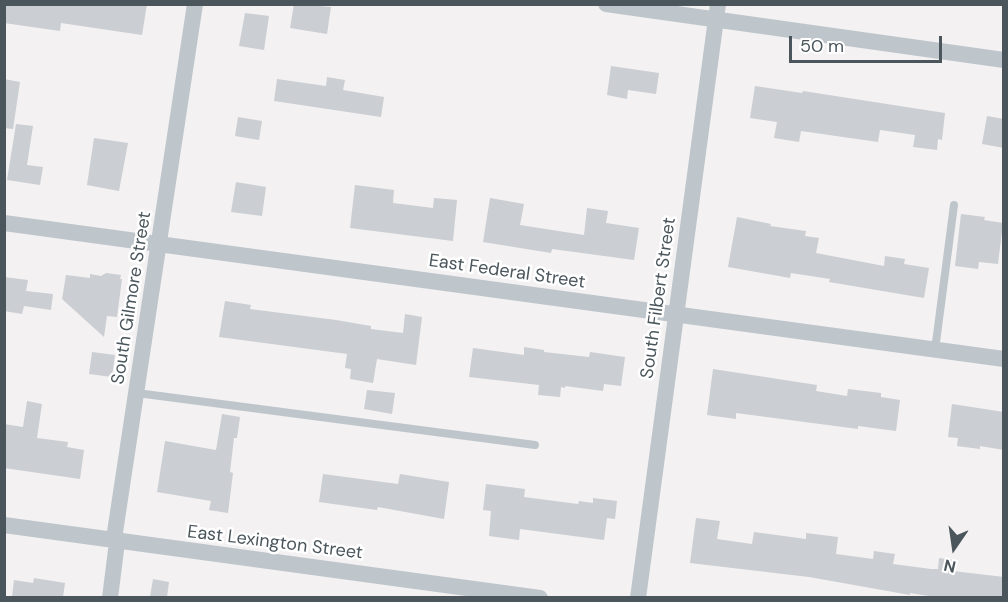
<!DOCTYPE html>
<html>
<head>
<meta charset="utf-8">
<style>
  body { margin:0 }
  #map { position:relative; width:1008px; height:602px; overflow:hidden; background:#f3f1f1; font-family:"DM Sans",sans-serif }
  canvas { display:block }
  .frame { position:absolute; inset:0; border:6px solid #4a565c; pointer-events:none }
  .north { position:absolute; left:924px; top:518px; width:60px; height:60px; -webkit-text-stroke:4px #fff; paint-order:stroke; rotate:193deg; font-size:16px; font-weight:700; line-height:24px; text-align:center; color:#4a565c }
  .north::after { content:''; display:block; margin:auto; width:21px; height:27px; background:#4a565c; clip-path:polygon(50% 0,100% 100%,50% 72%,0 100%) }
  .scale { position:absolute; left:789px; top:36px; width:153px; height:27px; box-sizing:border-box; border:3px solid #4a565c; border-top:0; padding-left:8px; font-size:18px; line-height:21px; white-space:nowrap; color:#4a565c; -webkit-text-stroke:4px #fff; paint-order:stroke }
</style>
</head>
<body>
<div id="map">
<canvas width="1008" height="602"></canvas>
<div class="frame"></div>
<div class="north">N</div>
<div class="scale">50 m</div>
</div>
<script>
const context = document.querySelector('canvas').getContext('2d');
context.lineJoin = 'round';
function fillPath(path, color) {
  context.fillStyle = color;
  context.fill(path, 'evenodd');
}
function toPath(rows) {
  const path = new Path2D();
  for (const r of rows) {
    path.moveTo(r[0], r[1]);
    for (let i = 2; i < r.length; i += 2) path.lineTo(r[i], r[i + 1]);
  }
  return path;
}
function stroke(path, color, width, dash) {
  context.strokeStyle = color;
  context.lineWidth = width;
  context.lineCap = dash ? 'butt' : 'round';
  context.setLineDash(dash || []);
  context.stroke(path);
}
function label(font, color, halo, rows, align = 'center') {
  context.font = font + ' "DM Sans",sans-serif';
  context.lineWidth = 5;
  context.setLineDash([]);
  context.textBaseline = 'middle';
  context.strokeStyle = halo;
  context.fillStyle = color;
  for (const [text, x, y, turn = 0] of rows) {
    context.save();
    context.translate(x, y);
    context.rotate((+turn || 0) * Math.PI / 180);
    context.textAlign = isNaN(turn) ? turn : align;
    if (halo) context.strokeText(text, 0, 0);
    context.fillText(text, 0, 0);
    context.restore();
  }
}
const building = toPath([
  [4,4,147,4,142,35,61,23,60,31,4,23],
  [294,4,331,7,327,34,290,28],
  [245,13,269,16,264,50,239,46],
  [611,66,659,73,656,94,628,90,627,99,607,95],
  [327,77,345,80,343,90,384,97,381,117,274,101,277,79,326,86],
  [4,79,20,82,13,129,4,128],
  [755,86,802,93,803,91,945,113,942,140,938,139,937,150,913,147,915,135,880,130,878,142,801,131,799,142,774,138,777,122,750,118],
  [987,116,1004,119,1004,148,982,144],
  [238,117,262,121,259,140,235,136],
  [16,124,33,126,27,165,43,167,40,185,7,180],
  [94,138,128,143,119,191,87,185],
  [236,182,266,187,262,216,231,212],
  [355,185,394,190,393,203,433,208,434,198,457,200,453,241,350,228],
  [490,198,524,204,520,225,584,235,587,208,608,211,606,223,639,228,634,260,552,249,551,253,483,242],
  [961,214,985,217,984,220,1003,223,998,264,979,262,978,269,955,266],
  [737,217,771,224,770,226,806,231,805,236,819,238,816,253,884,266,885,256,905,259,904,264,929,268,924,298,829,282,830,279,791,273,790,278,728,267],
  [106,273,121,275,120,279,122,279,117,317,107,316,104,337,62,299,66,275,90,278,90,274,101,276],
  [4,277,28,280,26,291,53,294,51,310,24,306,22,314,4,311],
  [225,301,251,305,250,309,336,320,371,326,371,329,403,333,405,314,422,317,416,365,377,359,373,383,350,379,351,369,345,368,347,354,219,337],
  [524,347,544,350,544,352,589,357,590,352,625,357,621,386,604,384,603,391,565,386,565,388,561,387,560,397,538,395,539,385,469,377,473,348,524,355],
  [92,352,115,355,112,377,89,374],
  [713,369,817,385,816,391,847,396,848,389,881,393,881,397,900,400,896,431,858,426,858,429,736,413,736,419,707,415],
  [367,390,395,393,392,414,364,409],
  [27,401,42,404,37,438,68,442,67,447,84,450,80,479,4,468,4,424,23,427],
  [952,404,1004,412,1004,450,980,446,980,449,957,446,958,438,948,437],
  [222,414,240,417,237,438,234,438,230,472,233,473,228,513,209,510,211,501,157,492,165,441,216,450],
  [323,474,398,484,400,474,449,482,444,519,378,507,377,510,319,502],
  [486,484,525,489,524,497,578,504,579,501,593,503,593,498,617,501,615,519,607,518,604,540,520,529,519,540,489,536,491,511,483,510],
  [696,518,720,521,717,539,752,544,754,532,806,539,806,533,838,537,836,554,873,559,874,551,895,554,893,564,931,569,938,569,939,558,955,560,953,571,1004,577,1004,597,935,597,910,593,910,595,809,577,690,563],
  [34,578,65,583,63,597,12,597,14,580,33,583],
  [153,579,169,582,167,597,150,597]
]);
const service = toPath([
  [935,350,954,205],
  [137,393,535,445]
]);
const minor = toPath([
  [606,4,1004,60],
  [4,223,1004,359],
  [4,525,540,598],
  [110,598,117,542,115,532,195,4],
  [638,598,718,4]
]);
const streetNames = [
  ["East Federal Street",507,272,8],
  ["South Gilmore Street",132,298,-81],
  ["South Filbert Street",659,298,-82],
  ["East Lexington Street",275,543,7]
];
fillPath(building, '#cbced2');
stroke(service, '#bec6cc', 8);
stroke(minor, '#bec6cc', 16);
label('18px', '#4a565c', '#fff', streetNames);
</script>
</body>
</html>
